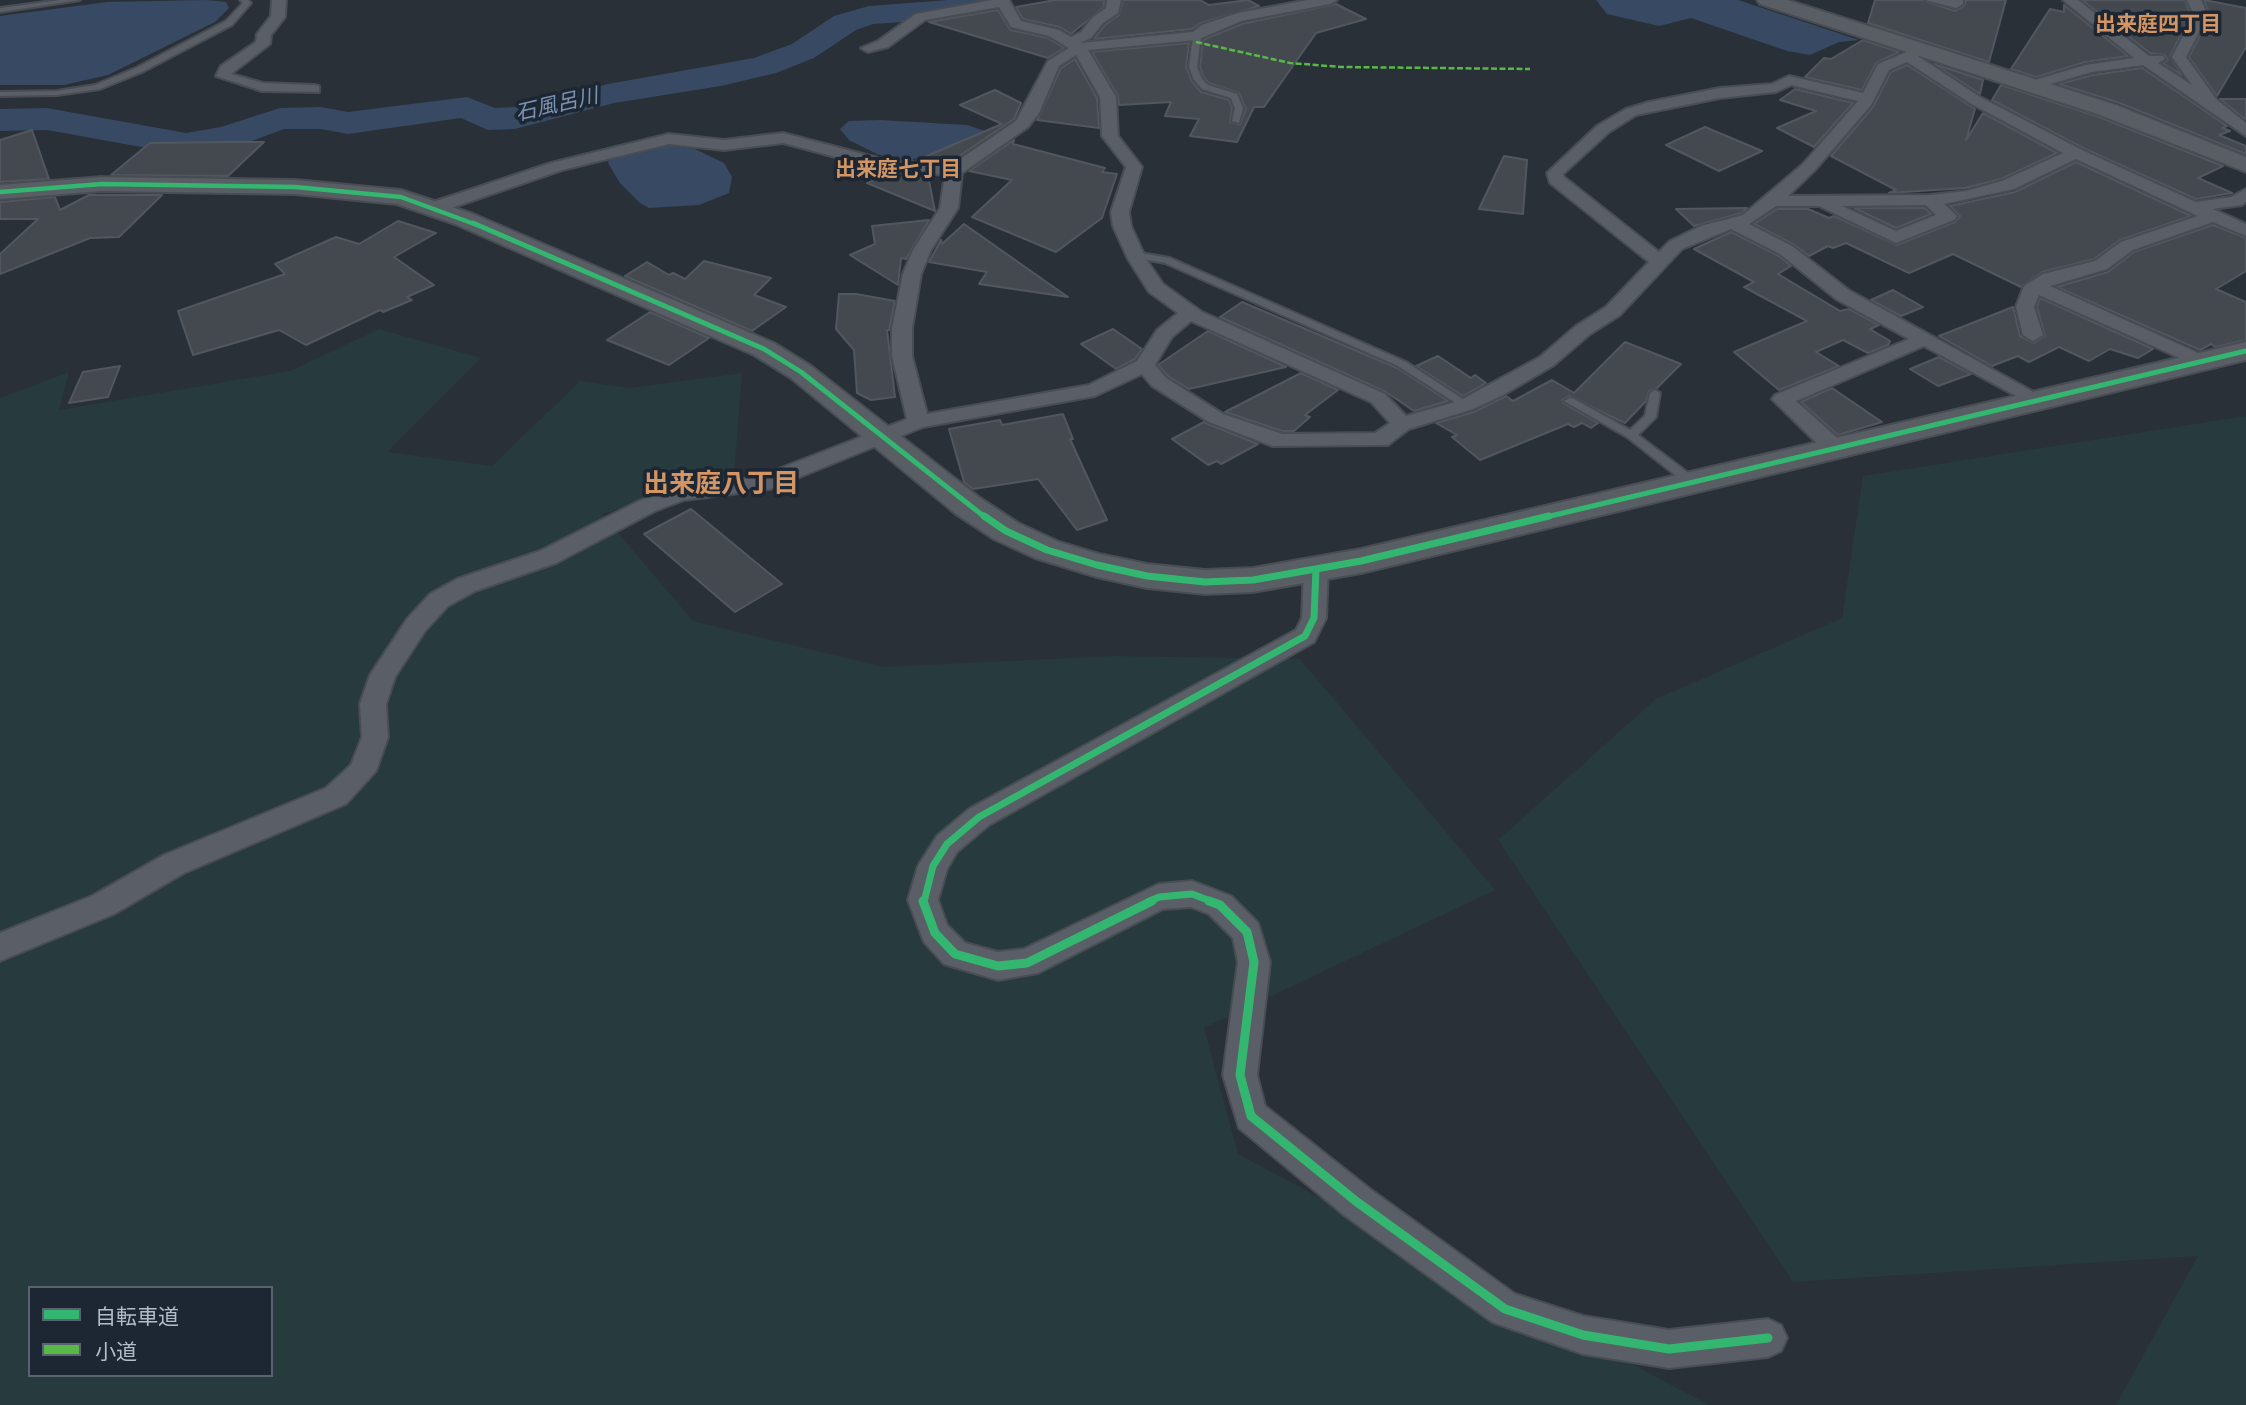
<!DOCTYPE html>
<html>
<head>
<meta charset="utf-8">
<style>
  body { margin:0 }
  #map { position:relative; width:2246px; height:1405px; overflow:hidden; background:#2a3038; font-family:Roboto,"Noto Sans JP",sans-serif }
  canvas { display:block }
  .legend { position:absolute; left:28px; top:1286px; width:245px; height:91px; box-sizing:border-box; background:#1d2633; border:2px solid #59626f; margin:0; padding:9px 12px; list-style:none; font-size:21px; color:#b4bcc9 }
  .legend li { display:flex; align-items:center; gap:14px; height:35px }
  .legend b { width:35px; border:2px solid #59626f }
</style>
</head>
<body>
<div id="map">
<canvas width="2246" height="1405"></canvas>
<ul class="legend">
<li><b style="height:9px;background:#33b770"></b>自転車道</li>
<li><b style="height:9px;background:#58b947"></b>小道</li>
</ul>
</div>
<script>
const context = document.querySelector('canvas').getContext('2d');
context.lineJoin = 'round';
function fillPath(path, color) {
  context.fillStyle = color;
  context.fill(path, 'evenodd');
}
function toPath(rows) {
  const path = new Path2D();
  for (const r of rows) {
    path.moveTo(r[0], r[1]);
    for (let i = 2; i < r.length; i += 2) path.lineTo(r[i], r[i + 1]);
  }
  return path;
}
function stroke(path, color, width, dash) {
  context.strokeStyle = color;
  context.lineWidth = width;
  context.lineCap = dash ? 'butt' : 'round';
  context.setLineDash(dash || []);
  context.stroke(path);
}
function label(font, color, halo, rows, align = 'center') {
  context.font = font + ' Roboto,"Noto Sans JP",sans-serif';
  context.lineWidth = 7;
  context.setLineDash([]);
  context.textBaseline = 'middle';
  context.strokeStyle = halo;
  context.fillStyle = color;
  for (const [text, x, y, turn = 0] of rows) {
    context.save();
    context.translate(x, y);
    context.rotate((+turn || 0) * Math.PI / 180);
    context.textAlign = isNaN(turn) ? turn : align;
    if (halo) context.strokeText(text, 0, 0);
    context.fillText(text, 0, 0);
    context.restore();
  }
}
const green = toPath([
  [379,329,481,358,387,452,492,466,580,381,629,388,742,373,734,475,602,514,693,621,883,667,1113,656,1300,659,1495,890,1204,1028,1238,1154,1709,1405,0,1405,0,398,69,372,59,410,290,371],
  [30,1288,271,1288,271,1375,30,1375],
  [2246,416,2246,1405,2116,1405,2198,1256,1793,1282,1498,840,1656,699,1842,618,1863,476]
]);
const water = toPath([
  [206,0,226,2,229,8,215,22,108,75,64,85,0,85,0,16,107,2],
  [1596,0,1738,0,1859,40,1839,42,1810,55,1787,51,1691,18,1659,26,1607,14],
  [880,120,967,125,994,134,982,141,956,144,906,162,877,154,849,140,840,129,849,121],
  [660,144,695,149,724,163,732,177,729,193,699,205,649,208,640,203,620,183,608,163,610,157]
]);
const river = toPath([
  [949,0,998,0,994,6,947,19,873,24,856,30,814,58,776,73,721,86,614,103,515,129,488,130,461,118,348,134,321,129,284,129,241,145,186,155,47,130,0,131,0,109,47,108,186,133,221,127,280,108,321,107,348,112,467,97,495,108,515,107,608,84,754,58,792,44,834,16,869,6,949,0]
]);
const building = toPath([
  [1055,0,1104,0,1104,7,1071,34,1060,27,1023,19,1016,7,1055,0],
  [1123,0,1200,0,1209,5,1248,0,1259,6,1201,23,1192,29,1094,39,1105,25,1119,15,1123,0],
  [1875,0,1922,0,1955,11,1964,6,1966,0,2006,0,1989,62,1868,23,1875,0],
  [2082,0,2185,0,2191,15,2170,56,2182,75,2163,63,2168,60,2165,55,2150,53,2082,0],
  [2204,0,2246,8,2246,47,2217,96,2189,57,2210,16,2204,0],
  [1336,4,1366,19,1316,33,1264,107,1254,107,1237,142,1190,136,1199,119,1165,116,1171,102,1119,105,1118,96,1092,52,1189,43,1186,67,1192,82,1201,92,1229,100,1232,108,1230,122,1240,125,1246,109,1239,93,1209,83,1204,78,1200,67,1203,40,1242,24,1336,4],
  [2064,5,2128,56,2085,62,2036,77,2011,69,2050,9,2064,12,2064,5],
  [998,10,1010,30,1048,38,1064,48,1048,58,929,22,998,10],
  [1863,40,1899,52,1876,63,1862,90,1805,77,1824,58,1831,59,1863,40],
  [1075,59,1097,98,1099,128,1037,120,1061,68,1075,59],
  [1934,64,1983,80,1980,94,1934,64],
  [1907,65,1975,109,1966,140,1983,113,2057,153,2001,179,1965,188,1889,193,1896,190,1831,156,1873,107,1891,72,1907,65],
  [2142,68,2227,126,2222,128,2230,131,2219,135,2246,146,2246,154,2117,102,2059,84,2093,75,2142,68],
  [2001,85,2099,117,2223,166,2198,178,2232,193,2196,199,2083,148,1992,100,2001,85],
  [1795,89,1853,103,1814,147,1777,128,1816,111,1780,100,1795,89],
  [995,90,1021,103,1014,119,949,163,917,160,1002,124,960,105,995,90],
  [2220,99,2246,99,2246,118,2245,119,2220,99],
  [1705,127,1762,151,1719,171,1666,145,1705,127],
  [32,130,49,179,0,182,0,140,32,130],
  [1014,140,1013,144,1105,168,1102,172,1117,174,1102,218,1056,252,972,217,1012,180,969,171,1014,140],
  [229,142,264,142,228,176,111,175,150,143,229,142],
  [1504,156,1527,160,1523,214,1479,209,1504,156],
  [2076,162,2191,216,2120,240,2094,259,2042,272,2021,287,1953,254,1909,273,1846,243,1833,248,1828,246,1809,256,1793,244,1754,224,1777,209,1808,209,1829,218,1834,216,1897,245,1955,222,1960,216,1950,206,2015,192,2076,162],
  [890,172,928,176,935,211,867,183,890,172],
  [89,195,162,195,119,237,90,238,0,274,0,254,38,219,0,219,0,202,55,197,60,210,89,195],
  [1747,208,1742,213,1694,226,1676,209,1747,208],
  [1854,208,1925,208,1931,214,1896,228,1854,208],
  [929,220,906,259,901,258,898,285,850,255,875,244,872,226,929,220],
  [398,221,436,233,394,257,434,285,407,297,412,300,383,312,380,310,306,345,279,330,193,355,178,311,285,274,275,264,336,237,359,244,398,221],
  [964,224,1045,281,1068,297,979,284,987,272,929,262,941,240,942,244,964,224],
  [2213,225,2246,238,2246,271,2216,289,2246,302,2246,340,2215,347,2211,344,2200,350,2057,287,2108,272,2134,252,2213,225],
  [1731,232,1779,256,1791,266,1778,274,1840,311,1849,309,1879,325,1870,329,1890,341,1888,345,1868,353,1843,340,1816,352,1839,366,1779,390,1734,352,1807,321,1744,287,1754,282,1694,249,1731,232],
  [704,261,771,278,754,295,786,307,752,331,625,276,647,262,669,275,673,273,685,279,704,261],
  [1893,290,1923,307,1901,316,1871,300,1893,290],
  [839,294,856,294,895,301,889,330,887,330,895,397,871,400,857,393,854,350,836,329,839,294],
  [2040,298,2153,349,2138,358,2110,349,2089,361,2059,347,2029,362,2018,356,1992,366,1939,336,2013,307,2020,336,2034,343,2045,336,2037,307,2040,298],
  [1242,302,1397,368,1448,401,1414,411,1386,392,1220,317,1242,302],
  [650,312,709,338,669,365,607,340,650,312],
  [1113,329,1142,349,1135,359,1116,369,1081,344,1113,329],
  [1208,331,1286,367,1189,389,1168,376,1158,365,1208,331],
  [1625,342,1681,364,1657,388,1649,391,1646,401,1625,423,1569,396,1562,400,1563,403,1598,423,1591,428,1582,423,1574,427,1568,424,1480,460,1452,437,1457,435,1436,423,1474,412,1506,396,1513,401,1552,380,1574,393,1625,342],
  [1438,356,1471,378,1475,375,1486,383,1463,396,1416,366,1438,356],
  [1939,357,1971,374,1938,386,1910,369,1939,357],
  [120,366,108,397,69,403,83,372,120,366],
  [1301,373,1338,390,1305,415,1310,417,1294,431,1282,431,1225,412,1301,373],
  [1832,388,1882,422,1838,435,1801,402,1832,388],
  [1063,414,1073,439,1070,439,1107,520,1077,530,1038,479,973,489,964,482,949,429,1000,420,1002,425,1063,414],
  [1204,422,1208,424,1258,444,1221,464,1217,461,1208,465,1172,439,1204,422],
  [691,509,782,584,735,612,644,534,691,509]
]);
const lane = toPath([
  [60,0,80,0,0,12,0,8,60,0],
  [240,0,248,0,251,3,232,25,142,72,100,89,57,95,0,96,0,92,57,91,95,85,136,68,226,21,243,3,240,0],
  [1197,34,1201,36,1197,67,1202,79,1208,85,1237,94,1243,108,1239,123,1232,121,1235,108,1231,98,1202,89,1194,80,1189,67,1193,36,1197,34],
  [1135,252,1170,258,1406,362,1472,405,1466,408,1462,407,1398,366,1165,263,1132,257,1130,255,1135,252],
  [1655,390,1660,393,1656,417,1638,435,1696,479,1696,485,1688,485,1627,437,1564,401,1570,398,1574,399,1630,430,1645,416,1650,393,1655,390]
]);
const street = toPath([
  [272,0,286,0,285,17,271,35,270,44,231,74,263,83,314,85,319,86,319,92,262,91,216,76,221,66,256,42,257,34,271,16,272,0],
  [992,0,1009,0,1021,21,1059,30,1071,37,1081,32,1093,17,1106,8,1107,0,1121,0,1118,13,1103,23,1091,38,1080,43,1193,32,1202,25,1238,13,1308,0,1337,0,1330,4,1241,21,1197,40,1088,50,1116,97,1118,136,1142,167,1129,212,1131,226,1146,259,1163,284,1202,312,1385,394,1406,416,1459,401,1540,357,1576,326,1606,307,1649,262,1550,183,1547,173,1597,126,1626,109,1649,102,1720,88,1772,84,1789,76,1863,93,1878,64,1923,45,1930,49,1918,56,1980,97,2082,150,2196,202,2231,197,2246,189,2246,202,2242,205,2213,209,2246,224,2246,236,2213,222,2133,250,2107,269,2050,286,2207,357,2210,361,2207,365,2200,367,2039,295,2034,307,2043,335,2033,341,2023,335,2016,307,2024,286,2043,274,2095,261,2121,242,2198,216,2076,159,2014,189,1944,204,1957,216,1954,220,1896,243,1819,206,1776,206,1749,224,1792,246,1850,291,2048,400,2045,404,2031,404,1924,346,1796,401,1843,443,1846,448,1835,455,1827,453,1772,399,1775,395,1909,339,1836,299,1780,254,1731,229,1682,249,1620,315,1590,334,1554,365,1503,395,1473,409,1409,429,1388,445,1272,446,1209,422,1152,386,1142,374,1095,396,923,427,770,489,684,500,655,511,556,563,475,591,448,606,425,631,395,677,386,704,388,737,376,771,346,804,184,873,114,914,0,961,0,933,92,896,164,855,326,788,351,765,362,737,360,704,370,675,407,619,430,594,457,579,540,551,639,501,673,488,758,477,907,419,892,356,892,328,903,274,913,250,940,208,945,175,877,168,783,143,724,150,669,144,562,170,439,212,427,212,424,208,427,204,551,163,669,134,724,140,783,133,878,158,950,166,1016,121,1048,61,1069,48,1049,36,1011,27,999,7,925,20,888,47,868,52,861,48,878,41,916,14,992,0],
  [1076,55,1100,97,1102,136,1126,167,1111,212,1113,226,1128,259,1149,292,1178,313,1157,330,1137,361,1089,385,927,414,912,356,912,328,921,274,931,250,958,208,962,173,1028,127,1039,113,1059,66,1076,55],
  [1907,62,1970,103,2063,153,2002,181,1966,191,1930,195,1788,196,1815,170,1871,105,1889,70,1907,62],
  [1791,85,1858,101,1803,164,1743,215,1701,226,1670,241,1659,252,1564,177,1563,174,1609,132,1636,115,1720,98,1776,92,1791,85],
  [1926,205,1936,215,1896,231,1842,206,1926,205],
  [1191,321,1371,402,1390,423,1375,433,1282,434,1223,414,1166,378,1155,365,1172,337,1191,321],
  [1925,0,1963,0,1963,4,1956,8,1925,0],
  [2063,0,2078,0,2149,56,2163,56,2165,59,2158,63,2192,85,2172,57,2194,15,2187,0,2201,0,2208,15,2186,57,2216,99,2246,123,2246,136,2143,65,2092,72,2033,89,2028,88,2028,82,2086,65,2134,58,2063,0],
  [1316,561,1324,563,1328,569,1326,618,1314,642,989,825,957,852,947,869,938,900,947,925,965,943,998,952,1024,949,1159,884,1192,881,1231,896,1258,923,1270,962,1257,1075,1265,1106,1370,1189,1515,1294,1583,1316,1669,1330,1768,1319,1781,1325,1787,1338,1781,1351,1768,1357,1669,1368,1583,1354,1492,1322,1344,1215,1239,1128,1223,1075,1238,962,1233,938,1209,914,1191,907,1163,909,1038,973,998,980,944,964,924,942,908,900,918,866,937,836,969,809,1296,630,1302,618,1304,569,1308,563,1316,561]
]);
const secondary = toPath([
  [1757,0,1787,0,2116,105,2246,157,2246,172,2100,115,1760,4,1757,0],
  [102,177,295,180,401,190,473,214,774,343,811,366,980,498,1018,523,1059,542,1099,554,1147,564,1205,570,1253,568,1361,549,2246,342,2246,360,1361,573,1253,592,1205,594,1147,588,1097,577,1035,558,994,539,956,514,791,378,754,355,455,224,397,204,295,194,102,191,0,199,0,185,102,177]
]);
const quiet = toPath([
  [1196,42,1290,63,1341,67,1530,69]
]);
const cyclewayFar3 = toPath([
  [0,192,102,184,295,187,401,197,477,225]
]);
const cyclewayFar2 = toPath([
  [473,223,764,349,801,372,986,518],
  [1542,518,2246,351]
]);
const cyclewayFar1 = toPath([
  [984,516,1006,531,1047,550,1097,565,1147,576,1205,582,1253,580,1361,561,1549,516],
  [924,902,933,866,947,844,979,817,1305,636,1314,618,1316,569],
  [1148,902,1159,897,1192,894,1213,902]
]);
const cycleway = toPath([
  [923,901,935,933,955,954,998,966,1027,963,1152,901],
  [1209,901,1220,905,1247,932,1254,962,1240,1075,1251,1116,1357,1202,1505,1309,1583,1335,1669,1349,1768,1338]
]);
const farNeighbourhoodnames = [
  ["出来庭四丁目",2158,26],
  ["出来庭七丁目",898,171]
];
const farWaternames = [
  ["石風呂川",557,106,-13]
];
const neighbourhoodNames = [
  ["出来庭八丁目",721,485]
];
fillPath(green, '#273a3e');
fillPath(water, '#384963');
fillPath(river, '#384963');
fillPath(building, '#444950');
stroke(building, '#52575f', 2);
stroke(lane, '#484c53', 4);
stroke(street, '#484c53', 4);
stroke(secondary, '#484c53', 4);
fillPath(lane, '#5a5e66');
fillPath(street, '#5a5e66');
fillPath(secondary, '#595d64');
stroke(quiet, '#58b947', 2.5, [6, 2.5]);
stroke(cyclewayFar3, '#33b770', 4.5);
stroke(cyclewayFar2, '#33b770', 5);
stroke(cyclewayFar1, '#33b770', 7);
stroke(cycleway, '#33b770', 9);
label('bold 21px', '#d59563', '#1d2633', farNeighbourhoodnames);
label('italic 21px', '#7c92b1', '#1d2633', farWaternames);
label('bold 26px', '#d59563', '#1d2633', neighbourhoodNames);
</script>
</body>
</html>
